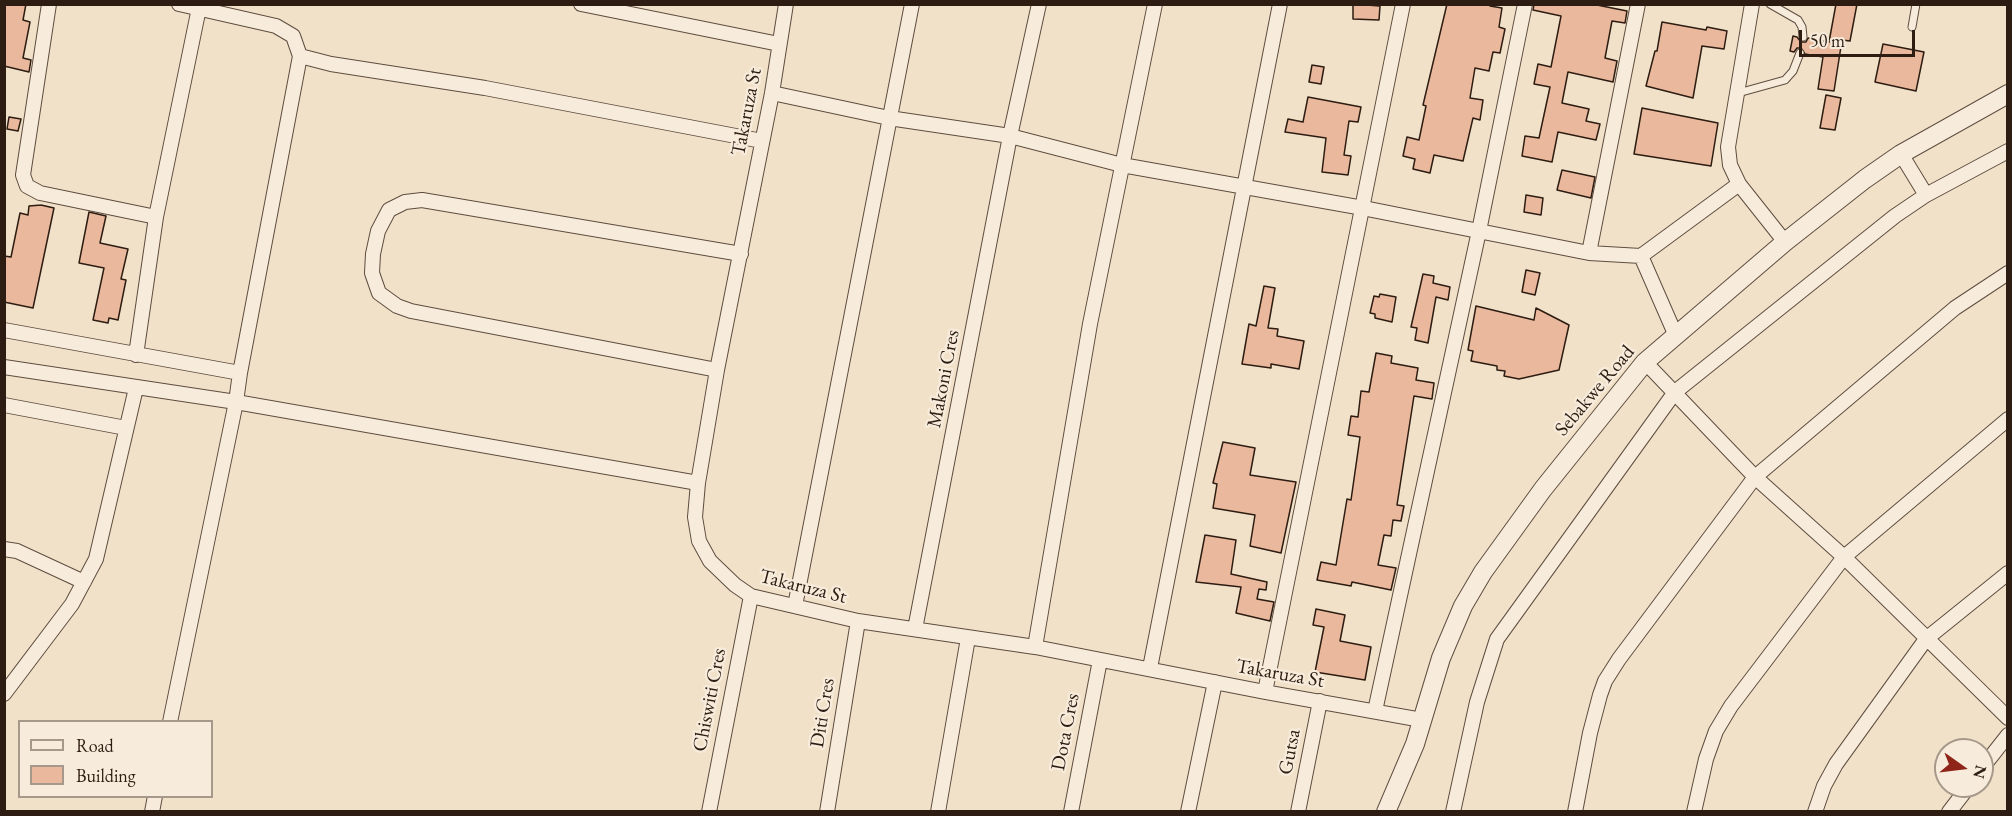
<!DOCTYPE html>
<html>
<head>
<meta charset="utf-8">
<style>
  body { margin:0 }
  #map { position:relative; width:2012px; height:816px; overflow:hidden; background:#f2e1c9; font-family:"EB Garamond",serif }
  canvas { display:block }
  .frame { position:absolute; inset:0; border:6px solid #2c1c11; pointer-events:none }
  .legend { position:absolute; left:18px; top:720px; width:195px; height:78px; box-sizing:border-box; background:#f7ecdc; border:2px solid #a6998b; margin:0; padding:8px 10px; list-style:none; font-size:18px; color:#2c1c11 }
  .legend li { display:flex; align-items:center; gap:12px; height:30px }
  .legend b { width:30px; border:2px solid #a6998b }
  .north { position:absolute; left:1934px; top:738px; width:60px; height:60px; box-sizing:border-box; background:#f7ecdc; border:2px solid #a6998b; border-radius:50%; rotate:104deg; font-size:16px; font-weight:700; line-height:24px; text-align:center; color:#2c1c11 }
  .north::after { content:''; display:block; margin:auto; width:21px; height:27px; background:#8f2418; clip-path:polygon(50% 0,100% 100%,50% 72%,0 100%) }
  .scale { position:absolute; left:1799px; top:30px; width:116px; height:27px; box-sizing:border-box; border:3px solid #2c1c11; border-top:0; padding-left:8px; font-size:18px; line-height:21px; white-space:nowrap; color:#2c1c11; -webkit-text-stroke:4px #f7ecdc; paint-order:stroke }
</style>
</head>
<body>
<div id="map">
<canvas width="2012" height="816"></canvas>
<div class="frame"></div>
<ul class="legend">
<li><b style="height:8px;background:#f7ecdc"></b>Road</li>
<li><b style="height:16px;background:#eab89c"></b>Building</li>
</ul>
<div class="north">N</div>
<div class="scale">50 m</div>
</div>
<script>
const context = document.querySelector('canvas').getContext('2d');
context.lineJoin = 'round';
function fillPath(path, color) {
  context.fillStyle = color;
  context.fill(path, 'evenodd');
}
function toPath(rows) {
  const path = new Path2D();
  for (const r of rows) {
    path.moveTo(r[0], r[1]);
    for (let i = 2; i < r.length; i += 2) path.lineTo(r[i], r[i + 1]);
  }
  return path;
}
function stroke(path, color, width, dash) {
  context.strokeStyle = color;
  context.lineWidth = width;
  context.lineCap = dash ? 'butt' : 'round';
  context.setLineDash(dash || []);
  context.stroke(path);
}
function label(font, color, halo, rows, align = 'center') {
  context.font = font + ' "EB Garamond",serif';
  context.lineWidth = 4.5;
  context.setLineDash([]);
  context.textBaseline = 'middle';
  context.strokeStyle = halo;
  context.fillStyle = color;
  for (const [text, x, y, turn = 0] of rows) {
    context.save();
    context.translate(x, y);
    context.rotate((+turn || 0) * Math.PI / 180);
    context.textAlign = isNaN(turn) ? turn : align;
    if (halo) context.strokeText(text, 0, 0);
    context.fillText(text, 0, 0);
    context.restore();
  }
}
const building = toPath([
  [4,4,26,4,23,20,30,22,23,58,31,60,29,72,4,66,4,4],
  [1353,4,1380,6,1379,20,1353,19,1353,4],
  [1447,4,1490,4,1490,6,1502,8,1499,27,1505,29,1500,53,1493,52,1489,71,1475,68,1470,98,1483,100,1480,120,1473,118,1463,161,1434,155,1430,173,1413,169,1415,159,1403,156,1407,137,1419,140,1426,106,1423,105,1447,4],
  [1534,4,1592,4,1627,11,1625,23,1612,21,1605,58,1617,61,1613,82,1568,72,1562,103,1589,109,1586,121,1600,124,1596,140,1558,132,1552,162,1522,156,1525,136,1539,138,1550,87,1534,84,1538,64,1551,67,1561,16,1533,10,1534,4],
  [1836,4,1857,4,1850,41,1842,40,1834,91,1818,89,1823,57,1805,54,1801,48,1797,48,1794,52,1790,51,1793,36,1797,37,1801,42,1806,42,1808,38,1829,42,1836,4],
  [1662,22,1706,30,1707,27,1727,31,1724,49,1702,46,1693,98,1646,86,1655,51,1657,51,1662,22],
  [1883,44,1924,52,1916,91,1875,82,1883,44],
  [1312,65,1324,67,1321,84,1309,82,1312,65],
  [1826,95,1841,98,1835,130,1820,128,1826,95],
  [1308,97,1361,107,1358,122,1349,121,1344,155,1351,156,1348,175,1322,172,1326,138,1285,132,1288,119,1303,122,1308,97],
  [1642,108,1718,123,1711,166,1634,154,1642,108],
  [9,117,21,119,18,131,7,129,9,117],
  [1562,170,1595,177,1591,198,1557,190,1562,170],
  [1526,195,1543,198,1541,215,1524,212,1526,195],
  [41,205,54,208,33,308,4,302,4,256,11,257,20,213,28,215,29,206,41,205],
  [89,212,106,216,100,243,128,249,121,279,126,280,118,320,109,318,108,323,93,320,104,268,79,263,89,212],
  [1526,270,1540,273,1535,295,1522,292,1526,270],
  [1423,274,1434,276,1433,283,1450,287,1448,300,1436,297,1428,343,1415,340,1417,328,1411,327,1423,274],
  [1264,286,1275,288,1268,328,1278,329,1277,336,1304,341,1299,369,1271,364,1271,368,1242,364,1249,324,1256,326,1264,286],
  [1380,294,1396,297,1392,322,1375,318,1375,314,1370,313,1374,296,1379,297,1380,294],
  [1476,306,1534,320,1536,308,1569,325,1559,370,1519,379,1504,376,1505,371,1497,370,1497,366,1471,361,1473,351,1468,350,1476,306],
  [1376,353,1392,356,1391,363,1418,368,1416,380,1434,383,1432,399,1414,396,1397,505,1404,506,1401,521,1393,520,1391,536,1384,535,1378,565,1396,568,1391,590,1352,582,1351,586,1317,580,1321,562,1336,565,1347,499,1351,500,1360,437,1348,435,1351,416,1358,417,1361,391,1369,392,1376,353],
  [1223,442,1255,448,1250,475,1296,482,1281,553,1250,546,1255,515,1213,508,1217,484,1213,483,1223,442],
  [1205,535,1236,540,1231,574,1267,582,1266,590,1259,589,1257,599,1274,602,1270,621,1236,613,1241,587,1196,582,1205,535],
  [1316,609,1345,615,1340,641,1371,647,1365,680,1315,672,1324,627,1313,625,1316,609]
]);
const service = toPath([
  [1770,4,1798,20,1802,27,1803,37],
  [1912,27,1916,4],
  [1738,93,1785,80,1793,71,1800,53]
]);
const minor = toPath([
  [49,4,23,175,27,186,40,193,156,217],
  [581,4,779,44],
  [786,4,772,93,717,370,698,483,695,517,699,541,710,561,735,585,751,596,858,621,1035,647,1265,692,1422,720],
  [1752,4,1728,147,1730,165,1739,184,1785,242],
  [300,56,331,64,485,88,762,141],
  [772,93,889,118,1010,136,1122,165,1363,208,1589,253,1641,256,1739,184],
  [1901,154,1926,195],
  [1589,253,1638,4],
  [1641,256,1676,336],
  [4,330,240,373],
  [136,355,156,217,199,8],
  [1645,362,1755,477,1844,557,2008,718],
  [4,367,236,402,698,483],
  [717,370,411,311,397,306,379,293,372,273,373,254,378,231,389,210,405,202,422,200,741,254],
  [4,405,126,428],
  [4,549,17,551,84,582],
  [795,606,912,4],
  [915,629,1010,136,1039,4],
  [1035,647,1090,324,1155,4],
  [1150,668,1280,4],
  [1265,692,1403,4],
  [4,694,72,604,96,559,136,388],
  [1375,711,1479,231,1525,4],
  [170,722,236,402,240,373,300,56,293,36,276,26,179,4],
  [1982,768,2008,735],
  [152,812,155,796],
  [709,812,751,596],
  [827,812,858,621],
  [938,812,968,638],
  [1071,812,1100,660],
  [1188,812,1215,682],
  [1298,812,1320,701],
  [1453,812,1477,702,1497,639,1675,392,1895,216,1926,195,2008,151],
  [1575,812,1590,733,1600,695,1605,681,1619,659,1755,477,1955,308,2008,273],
  [1694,812,1706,759,1716,731,1731,706,1844,557,2008,419],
  [1815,812,1824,786,1836,764,1926,639,2008,573],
  [1949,812,1969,786]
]);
const tertiary = toPath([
  [1386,812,1415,744,1441,658,1463,606,1483,572,1543,489,1645,362,1785,242,1865,179,1901,154,2008,94]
]);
const streetNames = [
  ["Takaruza St",747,112,-79],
  ["Makoni Cres",944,379,-79],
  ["Sebakwe Road",1595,391,-50],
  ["Takaruza St",803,587,14],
  ["Takaruza St",1280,674,10],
  ["Chiswiti Cres",710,700,-79],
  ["Diti Cres",823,713,-81],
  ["Dota Cres",1066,732,-79],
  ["Gutsa",1290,752,-79]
];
fillPath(building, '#eab89c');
stroke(building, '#2c1c11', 1.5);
stroke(service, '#5e4d3f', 9);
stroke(minor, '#5e4d3f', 16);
stroke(tertiary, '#5e4d3f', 20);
stroke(service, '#f7ecdc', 7);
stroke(minor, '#f7ecdc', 14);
stroke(tertiary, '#f7ecdc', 18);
label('20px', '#2c1c11', '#f7ecdc', streetNames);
</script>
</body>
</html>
